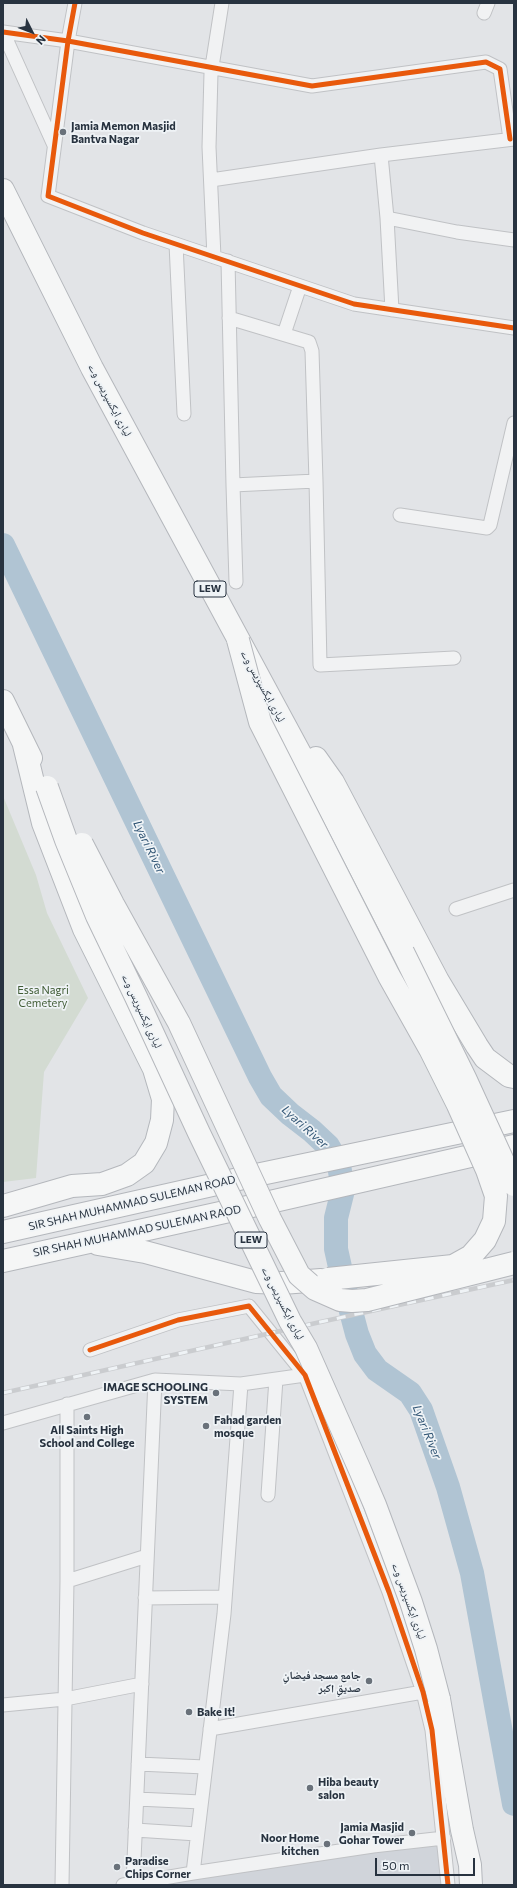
<!DOCTYPE html>
<html>
<head>
<meta charset="utf-8">
<style>
  body { margin:0 }
  #map { position:relative; width:517px; height:1888px; overflow:hidden; background:#e2e4e7; font-family:Commissioner,sans-serif }
  canvas { display:block }
  .frame { position:absolute; inset:0; border:4px solid #283340; pointer-events:none }
  .north { position:absolute; left:12px; top:12px; width:40px; height:40px; -webkit-text-stroke:3px #eff3f6; paint-order:stroke; rotate:132deg; font-size:11px; font-weight:700; line-height:16px; text-align:center; color:#283340 }
  .north::after { content:''; display:block; margin:auto; width:14px; height:18px; background:#283340; clip-path:polygon(50% 0,100% 100%,50% 72%,0 100%) }
  .scale { position:absolute; left:375px; top:1858px; width:100px; height:18px; box-sizing:border-box; border:2px solid #283340; border-top:0; padding-left:5px; font-size:12px; line-height:14px; white-space:nowrap; color:#283340; -webkit-text-stroke:3px #eff3f6; paint-order:stroke }
</style>
</head>
<body>
<div id="map">
<canvas width="517" height="1888"></canvas>
<div class="frame"></div>
<div class="north">N</div>
<div class="scale">50 m</div>
</div>
<script>
const context = document.querySelector('canvas').getContext('2d');
context.lineJoin = 'round';
function fillPath(path, color) {
  context.fillStyle = color;
  context.fill(path, 'evenodd');
}
function toPath(rows) {
  const path = new Path2D();
  for (const r of rows) {
    path.moveTo(r[0], r[1]);
    for (let i = 2; i < r.length; i += 2) path.lineTo(r[i], r[i + 1]);
  }
  return path;
}
function stroke(path, color, width, dash) {
  context.strokeStyle = color;
  context.lineWidth = width;
  context.lineCap = dash ? 'butt' : 'round';
  context.setLineDash(dash || []);
  context.stroke(path);
}
function label(font, color, halo, rows, align = 'center') {
  context.font = font + ' Commissioner,"Noto Naskh Arabic",sans-serif';
  context.lineWidth = 3.5;
  context.setLineDash([]);
  context.textBaseline = 'middle';
  context.strokeStyle = halo;
  context.fillStyle = color;
  for (const [text, x, y, turn = 0] of rows) {
    context.save();
    context.translate(x, y);
    context.rotate((+turn || 0) * Math.PI / 180);
    context.textAlign = isNaN(turn) ? turn : align;
    if (halo) context.strokeText(text, 0, 0);
    context.fillText(text, 0, 0);
    context.restore();
  }
}
const built = toPath([
  [444,1838,448,1885,133,1885]
]);
const green = toPath([
  [3,796,36,875,47,913,88,998,44,1072,36,1178,3,1182]
]);
const river = toPath([
  [3,545,260,1077,271,1096,290,1114,312,1131,328,1146,339,1165,343,1190,336,1218,336,1249,344,1285,357,1334,365,1354,377,1370,410,1393,421,1410,448,1487,472,1573,514,1804]
]);
const street = toPath([
  [75,3,68,41,48,196,143,233,354,304,514,328],
  [484,13,488,3],
  [3,32,68,41,312,86,486,62,500,69,510,139],
  [3,32,54,145],
  [381,155,387,218,392,310],
  [211,180,381,155,514,139],
  [387,218,457,232,514,240],
  [176,244,184,414],
  [214,257,209,147,211,73,222,3],
  [228,261,233,485,316,481,312,351,309,342,229,318],
  [284,334,300,286],
  [316,481,320,665,454,658],
  [233,485,236,582],
  [400,515,487,528,490,525,514,423],
  [456,909,514,890],
  [90,1350,178,1320,249,1306,305,1375,389,1592,423,1692,432,1730,448,1885],
  [3,1423,155,1380,241,1384,305,1375],
  [268,1495,276,1379],
  [67,1581,147,1556],
  [145,1598,225,1597],
  [3,1705,65,1699,142,1684],
  [210,1729,423,1692],
  [138,1764,205,1767],
  [137,1799,201,1802],
  [135,1830,197,1834],
  [193,1873,224,1614,241,1384],
  [133,1883,155,1380],
  [62,1885,67,1581,67,1404],
  [123,1885,193,1873,373,1846,444,1838]
]);
const highway = toPath([
  [3,190,92,368,323,796,403,952],
  [3,701,31,758],
  [316,758,333,782,438,981,477,1046,485,1058,509,1076,514,1077],
  [3,1206,72,1186,102,1184,127,1175,144,1163,156,1143,162,1120,163,1099,154,1069,84,929,43,823,24,745],
  [3,1232,261,1174,514,1121],
  [98,1244,145,1252,256,1282,282,1283,321,1280],
  [3,1261,270,1202,514,1146],
  [439,1699,462,1830,470,1865,471,1885]
]);
const rail = toPath([
  [3,1393,325,1321,514,1280]
]);
const highwayBridge = toPath([
  [238,640,260,722,389,976,430,1049,458,1105,487,1170,496,1196,494,1221,485,1240,471,1256,453,1266,328,1279],
  [47,787,66,840,97,916,136,997,199,1133,290,1321,306,1348,360,1470,375,1505,411,1602,426,1649,439,1699],
  [82,844,113,904,179,1023,270,1219,299,1275,315,1289,340,1300,352,1301,367,1300,514,1263],
  [403,952,465,1078,514,1185]
]);
const cycleway = toPath([
  [75,3,68,41,48,196,143,233,354,304,514,328],
  [3,32,68,41,312,86,486,62,500,69,510,139],
  [90,1350,178,1320,249,1306,305,1375,389,1592,423,1692,432,1730,448,1885]
]);
const markers = [
  [63,132,4,"#69717a"],
  [216,1393,4,"#69717a"],
  [87,1417,4,"#69717a"],
  [206,1426,4,"#69717a"],
  [369,1681,4,"#69717a"],
  [189,1712,4,"#69717a"],
  [310,1788,4,"#69717a"],
  [412,1833,4,"#69717a"],
  [327,1844,4,"#69717a"],
  [117,1867,4,"#69717a"]
];
const shields = [
  [210,589,32],
  [251,1240,32]
];
const shieldNames = [
  ["LEW",210,589],
  ["LEW",251,1240]
];
const poiNames = [
  ["Jamia Memon Masjid",71,126],
  ["Bantva Nagar",71,139],
  ["IMAGE SCHOOLING",208,1387,"right"],
  ["SYSTEM",208,1400,"right"],
  ["Fahad garden",214,1420],
  ["mosque",214,1433],
  ["All Saints High",87,1430,"center"],
  ["School and College",87,1443,"center"],
  ["جامع مسجد فیضانِ",361,1675,"right"],
  ["صدیقِ اکبر",361,1688,"right"],
  ["Bake It!",197,1712],
  ["Hiba beauty",318,1782],
  ["salon",318,1795],
  ["Jamia Masjid",404,1827,"right"],
  ["Gohar Tower",404,1840,"right"],
  ["Noor Home",319,1838,"right"],
  ["kitchen",319,1851,"right"],
  ["Paradise",125,1861],
  ["Chips Corner",125,1874]
];
const streetNames = [
  ["لیاری ایکسپریس وے",110,400,62],
  ["لیاری ایکسپریس وے",263,686,61],
  ["لیاری ایکسپریس وے",142,1011,65],
  ["SIR SHAH MUHAMMAD SULEMAN ROAD",132,1203,-13],
  ["SIR SHAH MUHAMMAD SULEMAN RAOD",137,1231,-12],
  ["لیاری ایکسپریس وے",283,1303,63],
  ["لیاری ایکسپریس وے",409,1601,70]
];
const parkNames = [
  ["Essa Nagri",43,990],
  ["Cemetery",43,1003]
];
const waterNames = [
  ["Lyari River",149,847,64],
  ["Lyari River",305,1127,42],
  ["Lyari River",427,1432,68]
];
fillPath(built, '#d0d4da');
fillPath(green, '#d3dbd2');
stroke(river, '#b0c4d3', 24);
stroke(street, '#c0c2c5', 15);
stroke(highway, '#b4b7bc', 24);
stroke(street, '#f1f2f3', 13);
stroke(highway, '#f5f6f6', 22);
stroke(rail, '#cacccf', 4.5);
stroke(rail, '#eff3f6', 3, [9]);
stroke(highwayBridge, '#b4b7bc', 24, []);
stroke(highwayBridge, '#f5f6f6', 22);
stroke(cycleway, '#e8590c', 5);
for (const [x, y, r, color] of markers) {
  const dot = new Path2D();
  dot.arc(x, y, r, 0, 2 * Math.PI);
  context.fillStyle = color;
  context.fill(dot);
  stroke(dot, '#eff3f6', 1.5);
}
for (const [x, y, w] of shields) {
  const box = new Path2D();
  box.roundRect(x - w / 2, y - 8, w, 16, 3);
  context.fillStyle = '#eff3f6';
  context.fill(box);
  stroke(box, '#283340', 1);
}
label('bold 10px', '#283340', null, shieldNames);
label('bold 11px', '#283340', '#eff3f6', poiNames, 'left');
label('11px', '#283340', '#eff3f6', streetNames);
label('11px', '#405c35', '#eff3f6', parkNames);
label('italic 12px', '#325675', '#eff3f6', waterNames);
</script>
</body>
</html>
